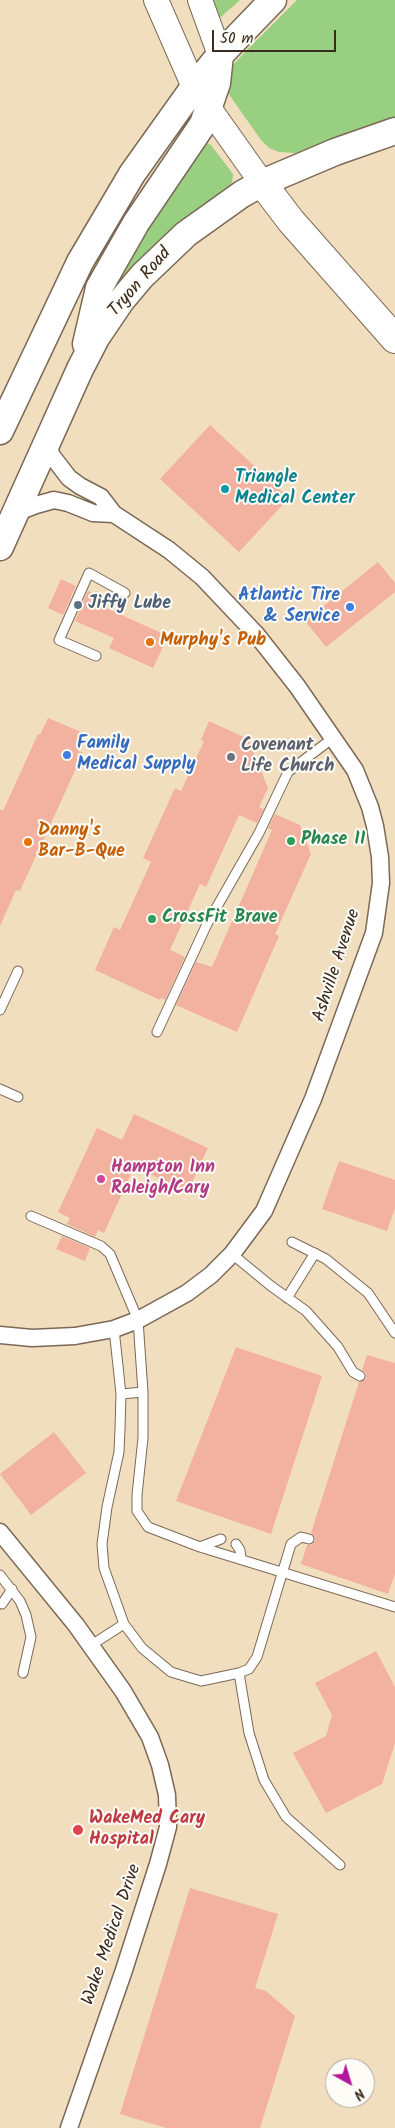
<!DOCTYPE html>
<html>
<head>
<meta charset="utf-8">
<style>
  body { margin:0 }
  #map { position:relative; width:395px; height:2128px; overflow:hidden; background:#f1debf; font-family:Kalam,sans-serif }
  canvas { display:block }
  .north { position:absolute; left:325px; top:2058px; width:50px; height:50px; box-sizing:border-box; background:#fdfcf7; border:1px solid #afa8a0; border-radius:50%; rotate:141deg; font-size:14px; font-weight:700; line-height:20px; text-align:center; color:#3b2a1e }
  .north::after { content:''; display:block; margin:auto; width:18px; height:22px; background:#b5179e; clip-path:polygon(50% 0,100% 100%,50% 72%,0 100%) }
  .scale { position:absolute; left:212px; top:30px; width:124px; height:22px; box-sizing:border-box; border:2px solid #3b2a1e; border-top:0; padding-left:6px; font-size:15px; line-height:18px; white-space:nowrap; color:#3b2a1e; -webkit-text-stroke:4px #fdfcf7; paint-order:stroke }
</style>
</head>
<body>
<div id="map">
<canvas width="395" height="2128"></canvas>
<div class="north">N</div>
<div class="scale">50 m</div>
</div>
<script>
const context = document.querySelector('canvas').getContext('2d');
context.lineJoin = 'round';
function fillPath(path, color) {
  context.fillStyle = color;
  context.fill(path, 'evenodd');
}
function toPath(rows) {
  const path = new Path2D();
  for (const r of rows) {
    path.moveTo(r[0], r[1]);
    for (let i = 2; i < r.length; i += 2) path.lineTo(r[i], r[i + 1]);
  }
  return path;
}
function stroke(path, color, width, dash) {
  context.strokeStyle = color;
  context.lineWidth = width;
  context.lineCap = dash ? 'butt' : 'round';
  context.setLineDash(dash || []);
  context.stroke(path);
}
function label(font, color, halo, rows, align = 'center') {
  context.font = font + ' Kalam,sans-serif';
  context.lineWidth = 4;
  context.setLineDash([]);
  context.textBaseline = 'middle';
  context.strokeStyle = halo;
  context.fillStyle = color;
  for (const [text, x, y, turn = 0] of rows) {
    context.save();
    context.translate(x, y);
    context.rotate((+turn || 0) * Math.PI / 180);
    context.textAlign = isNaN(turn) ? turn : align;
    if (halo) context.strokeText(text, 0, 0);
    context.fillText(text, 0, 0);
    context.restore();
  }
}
const green = toPath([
  [211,0,240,0,221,17,218,17],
  [297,0,395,0,395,120,309,151,295,153,279,152,269,148,261,140,228,93,229,73,232,66,246,51],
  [205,142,211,145,233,174,232,184,196,210,161,240,132,268,113,292,110,288,129,255]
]);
const building = toPath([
  [210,425,289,498,239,552,160,479],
  [378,562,395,583,395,592,326,647,305,621],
  [61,579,76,586,63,615,48,608],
  [88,591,109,601,106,608,168,636,153,668,109,648,114,638,75,621],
  [48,718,86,734,78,751,83,753,20,891,16,890,0,926,0,809,3,811,38,734,40,735],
  [209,721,248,739,268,788,259,807,264,809,257,823,239,815,206,887,200,884,170,950,185,957,165,1000,161,998,160,1000,95,970,114,927,120,930,151,862,143,858,175,788,181,791,204,741,201,740],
  [275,814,300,825,311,854,275,934,279,936,237,1032,176,1005,196,962,212,967,272,830,268,828],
  [134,1114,208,1148,188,1191,134,1167,104,1233,98,1230,95,1237,67,1224,70,1218,58,1212,97,1128,122,1140],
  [339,1161,395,1180,395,1208,387,1231,322,1209],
  [62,1236,90,1248,85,1261,56,1249],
  [236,1347,322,1376,271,1534,176,1501],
  [367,1355,395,1363,395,1574,388,1594,301,1564,307,1545,311,1545,315,1541,315,1537,311,1533,359,1382,366,1379,366,1373,362,1370],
  [54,1432,86,1473,31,1515,0,1474],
  [376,1651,395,1687,395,1743,382,1784,326,1813,293,1753,326,1736,332,1715,315,1683],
  [190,1888,278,1914,255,1988,266,1991,295,2016,260,2128,166,2128,120,2114]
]);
const lane = toPath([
  [96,656,59,640,89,573,125,593],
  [0,1010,18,971],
  [157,1032,207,924,259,833,288,772,333,738],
  [0,1089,18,1097],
  [31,1216,101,1246,110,1254,138,1320,143,1392,143,1438,137,1495,137,1511,148,1527,200,1547,395,1607],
  [292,1242,326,1259,368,1293,395,1333],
  [232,1254,271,1286,306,1311,338,1347,353,1372,360,1376],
  [287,1298,315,1253],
  [114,1329,121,1394,120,1429,119,1452,107,1507,102,1544,104,1568,124,1624,142,1648,171,1672,201,1681,239,1673,249,1733,264,1780,286,1817,340,1865],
  [121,1394,143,1392],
  [236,1544,240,1550,241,1559],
  [200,1547,221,1539],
  [0,1575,20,1601,26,1615,31,1637,23,1673],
  [2,1604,12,1589],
  [90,1646,124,1624],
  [239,1673,249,1669,257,1657,291,1544,301,1537,309,1539]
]);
const street = toPath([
  [15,513,36,505,54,500,68,503,93,513,114,514],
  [0,1335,32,1338,75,1336,114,1329,138,1320,187,1293,211,1275,232,1254,264,1211,313,1099,374,933,381,883,380,857,375,826,370,807,355,770,297,686,256,634,202,577,169,550,114,514,101,497,80,486,69,478,52,456,47,442],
  [0,1532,76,1625,123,1691,150,1737,160,1765,167,1795,168,1827,158,1864,123,1973,69,2128]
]);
const secondary = toPath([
  [156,0,194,87,262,183],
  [200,0,220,55]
]);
const primary = toPath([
  [86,344,99,288,136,223,203,124,217,83,220,55],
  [0,431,80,262,132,174,194,87,220,55,273,0],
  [0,547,80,369,96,338,121,301,142,276,186,234,242,194,262,183,335,152,395,131]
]);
const highway = toPath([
  [262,183,291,221,395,339]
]);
const markers = [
  [225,489,5,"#0f9aa8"],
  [78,605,5,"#5c6f8a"],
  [350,607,5,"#3f7fe0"],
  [150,642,5,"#e8710a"],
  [67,755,5,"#3f7fe0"],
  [231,757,5,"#6b7280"],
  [291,841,5,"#2e9e5b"],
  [28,842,5,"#e8710a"],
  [152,919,5,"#2e9e5b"],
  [101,1179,5,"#d1479c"],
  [78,1830,6,"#e0444e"]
];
const streetNames = [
  ["Tryon Road",141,283,-49],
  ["Ashville Avenue",338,966,-72],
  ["Wake Medical Drive",113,1935,-71]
];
const cultureNames = [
  ["Triangle",235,479],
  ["Medical Center",235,500]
];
const shopNames = [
  ["Atlantic Tire",340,597],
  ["& Service",340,618],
  ["Family",77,745,"left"],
  ["Medical Supply",77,766,"left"]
];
const serviceNames = [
  ["Jiffy Lube",88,605]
];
const foodNames = [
  ["Murphy's Pub",160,642],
  ["Danny's",38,832],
  ["Bar-B-Que",38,853]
];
const worshipNames = [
  ["Covenant",241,747],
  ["Life Church",241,768]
];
const leisureNames = [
  ["Phase II",301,841],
  ["CrossFit Brave",162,919]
];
const hotelNames = [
  ["Hampton Inn",111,1169],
  ["Raleigh/Cary",111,1190]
];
const healthNames = [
  ["WakeMed Cary",89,1820],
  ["Hospital",89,1841]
];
fillPath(green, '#98cf81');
fillPath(building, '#f3b19f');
stroke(lane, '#7b6956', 11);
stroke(street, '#7b6956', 19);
stroke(secondary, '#7b6956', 26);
stroke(primary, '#7b6956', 29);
stroke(highway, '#7b6956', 30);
stroke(lane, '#fff', 9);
stroke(street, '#fff', 16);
stroke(secondary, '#fff', 24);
stroke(primary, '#fff', 26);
stroke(highway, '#fff', 28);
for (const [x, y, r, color] of markers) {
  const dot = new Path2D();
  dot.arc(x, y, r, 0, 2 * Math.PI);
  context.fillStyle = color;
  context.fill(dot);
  stroke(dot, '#fdfcf7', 2);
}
label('18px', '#3b2a1e', '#fdfcf7', streetNames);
label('bold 18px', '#0d838f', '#fdfcf7', cultureNames, 'left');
label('bold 18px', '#366cbe', '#fdfcf7', shopNames, 'right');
label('bold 18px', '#4e5e75', '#fdfcf7', serviceNames, 'left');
label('bold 18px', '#c56008', '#fdfcf7', foodNames, 'left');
label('bold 18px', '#5b616d', '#fdfcf7', worshipNames, 'left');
label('bold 18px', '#27864d', '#fdfcf7', leisureNames, 'left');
label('bold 18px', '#b23c85', '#fdfcf7', hotelNames, 'left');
label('bold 18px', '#be3a42', '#fdfcf7', healthNames, 'left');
</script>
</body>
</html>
